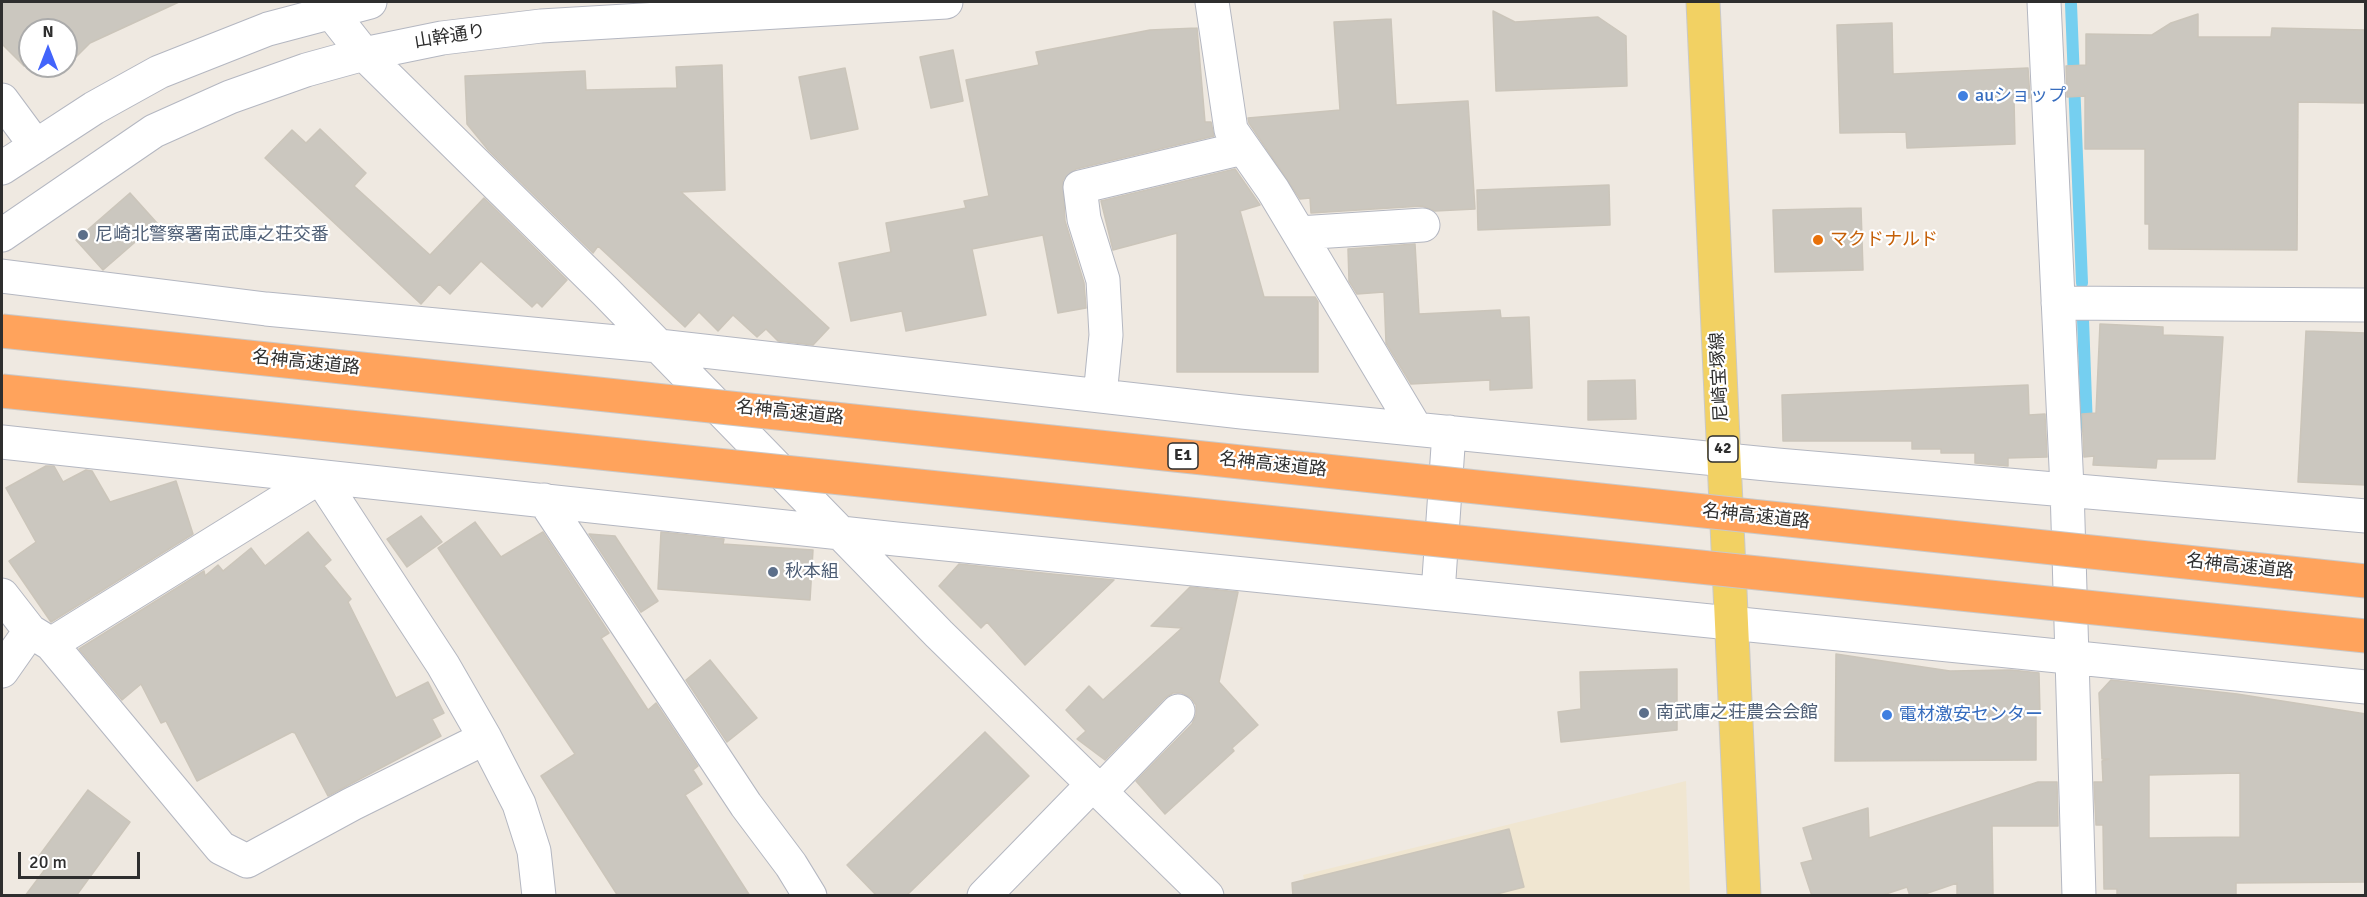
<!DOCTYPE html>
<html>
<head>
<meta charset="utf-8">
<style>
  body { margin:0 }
  #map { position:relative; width:2367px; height:897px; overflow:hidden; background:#efe9e1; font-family:Signika,sans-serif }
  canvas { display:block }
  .frame { position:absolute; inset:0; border:3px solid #2e2e2e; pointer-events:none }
  .north { position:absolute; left:18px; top:18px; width:60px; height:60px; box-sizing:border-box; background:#fff; border:2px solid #ababab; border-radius:50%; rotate:0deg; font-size:16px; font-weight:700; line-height:24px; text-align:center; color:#2e2e2e }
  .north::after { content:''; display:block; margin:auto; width:21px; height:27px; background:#4264fb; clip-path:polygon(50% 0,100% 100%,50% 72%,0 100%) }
  .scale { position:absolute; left:18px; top:852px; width:122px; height:27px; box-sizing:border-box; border:3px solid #2e2e2e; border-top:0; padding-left:8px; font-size:18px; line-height:21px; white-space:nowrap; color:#2e2e2e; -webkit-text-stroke:4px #fff; paint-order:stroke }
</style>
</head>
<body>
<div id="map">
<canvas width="2367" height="897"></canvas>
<div class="frame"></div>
<div class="north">N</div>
<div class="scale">20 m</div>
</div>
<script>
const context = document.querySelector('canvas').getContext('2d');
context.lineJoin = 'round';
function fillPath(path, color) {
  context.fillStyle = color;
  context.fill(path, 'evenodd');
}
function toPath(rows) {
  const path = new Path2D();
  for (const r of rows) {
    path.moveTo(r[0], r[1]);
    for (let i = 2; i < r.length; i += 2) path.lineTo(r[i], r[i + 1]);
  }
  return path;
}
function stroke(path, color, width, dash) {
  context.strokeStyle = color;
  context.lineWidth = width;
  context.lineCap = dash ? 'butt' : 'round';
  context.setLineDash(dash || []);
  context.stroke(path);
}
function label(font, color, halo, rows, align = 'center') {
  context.font = font + ' Signika,"Noto Sans JP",sans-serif';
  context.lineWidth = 4.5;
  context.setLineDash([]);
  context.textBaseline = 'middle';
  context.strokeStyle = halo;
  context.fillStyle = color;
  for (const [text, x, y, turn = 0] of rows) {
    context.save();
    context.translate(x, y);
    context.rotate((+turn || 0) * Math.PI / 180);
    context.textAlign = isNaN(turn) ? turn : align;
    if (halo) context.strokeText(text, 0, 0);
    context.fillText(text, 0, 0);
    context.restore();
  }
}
const education = toPath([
  [1686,781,1690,895,1308,895,1303,875]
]);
const stream = toPath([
  [2071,4,2082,283],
  [2083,319,2087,428]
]);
const building = toPath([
  [2,2,179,2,90,43,66,67,66,30,30,30,30,63,24,66,2,44,2,2],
  [1493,11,1515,22,1598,17,1626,36,1627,86,1496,91,1493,11],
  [2198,14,2198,37,2271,37,2272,28,2366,30,2366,103,2298,102,2297,250,2149,249,2149,224,2145,224,2145,149,2085,149,2085,96,2067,97,2066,66,2086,65,2086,34,2152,35,2171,23,2198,14],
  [1391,19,1396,105,1468,101,1475,209,1435,211,1422,206,1311,213,1310,198,1300,199,1249,123,1248,118,1340,110,1334,22,1391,19],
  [1892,23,1893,74,2028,68,2030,98,2014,99,2015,144,1907,148,1906,132,1840,133,1837,25,1892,23],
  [1197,28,1205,122,1211,122,1214,136,1076,169,1063,180,1065,221,1084,283,1086,308,1058,313,1043,235,972,249,986,315,906,331,902,311,851,321,839,263,891,252,886,223,966,208,964,201,989,196,966,80,1039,65,1036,52,1150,30,1197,28],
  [953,50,963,101,931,108,920,57,953,50],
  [722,65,725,190,681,192,829,328,813,345,778,341,766,329,757,337,733,315,718,331,699,312,685,327,598,246,593,253,489,151,467,124,465,76,585,71,586,90,677,88,676,67,722,65],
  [845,68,858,129,811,139,799,77,845,68],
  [320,129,366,173,354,186,430,255,484,198,567,280,542,307,537,302,532,307,481,261,450,294,439,284,421,304,265,158,292,130,306,143,320,129],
  [1235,169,1260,205,1240,211,1264,297,1315,297,1318,302,1318,372,1177,372,1177,233,1113,250,1101,201,1235,169],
  [1609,185,1610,225,1478,230,1477,190,1609,185],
  [130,193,157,223,103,270,76,240,130,193],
  [1861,208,1863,270,1775,272,1773,210,1861,208],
  [1415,244,1419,314,1500,310,1501,318,1529,317,1532,388,1490,390,1490,380,1411,384,1386,343,1384,292,1357,294,1349,281,1348,249,1415,244],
  [2100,324,2163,327,2163,335,2223,337,2215,459,2157,459,2156,468,2093,465,2094,456,2084,457,2082,414,2096,413,2100,324],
  [2306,331,2366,333,2366,485,2298,482,2306,331],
  [1635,380,1636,419,1588,420,1588,381,1635,380],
  [2028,385,2029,415,2045,414,2047,457,2008,458,2008,466,1975,463,1975,453,1941,453,1941,449,1912,449,1912,441,1783,441,1782,395,2028,385],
  [46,466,54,466,63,482,86,470,92,471,110,502,176,481,193,534,51,622,9,561,36,542,6,488,46,466],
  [421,516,442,542,407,567,387,539,421,516],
  [475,522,501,557,543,532,609,633,601,638,648,710,656,703,698,766,693,770,702,784,685,795,750,896,618,896,541,776,575,754,438,548,475,522],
  [308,532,331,560,324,566,351,599,348,602,396,698,428,682,444,713,432,719,441,736,328,796,295,733,292,732,197,781,166,721,161,723,141,684,122,700,79,649,204,571,205,576,218,565,223,571,251,548,265,566,308,532],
  [661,532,724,539,723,544,813,550,810,600,658,589,661,532],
  [589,534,615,536,658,601,641,612,589,534],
  [959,564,1052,574,1114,580,1025,665,987,622,981,628,939,586,959,564],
  [1190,587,1238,592,1219,682,1258,725,1232,748,1234,751,1165,814,1136,781,1192,724,1196,715,1196,705,1191,698,1182,693,1173,693,1165,698,1105,760,1077,739,1086,731,1066,710,1089,686,1103,700,1182,628,1151,626,1190,587],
  [1836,654,1950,671,2011,670,2039,673,2040,715,2036,715,2036,760,1835,761,1836,654],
  [710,660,757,718,727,742,686,680,710,660],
  [1677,669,1677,730,1561,742,1558,712,1581,709,1580,672,1677,669],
  [2111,680,2237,694,2366,714,2366,882,2236,883,2236,896,2117,896,2117,889,2104,889,2103,825,2096,825,2094,782,2103,782,2102,761,2109,759,2102,759,2099,693,2111,680],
  [2240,773,2240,837,2149,838,2149,775,2240,773],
  [985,732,1029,776,906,896,877,896,847,865,985,732],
  [2038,782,2057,782,2058,826,1992,826,1993,896,1957,896,1957,883,1919,896,1910,896,1907,887,1880,896,1812,896,1801,863,1813,860,1803,828,1868,808,1869,838,2038,782],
  [88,790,130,822,76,896,25,896,46,868,36,860,88,790],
  [1509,829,1524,887,1489,896,1293,896,1292,883,1509,829]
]);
const minor = toPath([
  [323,2,364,54,606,292,939,634,1207,896],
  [1212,2,1231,130,1273,190,1416,429],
  [2044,2,2067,488,2079,896],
  [2,100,36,146],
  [2,168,94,108,159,72,268,29,370,2],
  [1299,233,1423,225],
  [2,235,154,131,230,97,306,70,364,54,442,38,541,26,946,2],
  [2,276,266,309,659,346,1242,412,1777,465,2366,516],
  [2058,303,2366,305],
  [1100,396,1106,335,1103,280,1084,219,1080,187,1243,148],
  [2,442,896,539,2366,687],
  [544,500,746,805,791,865,810,896],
  [1438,593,1449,432],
  [2,595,30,631,51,644,221,848,247,861,352,804,485,738],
  [51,644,320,477,443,665,485,738,519,804,534,851,539,896],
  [2,671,30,631],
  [1101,791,1178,711],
  [984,896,1093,784]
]);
const major = toPath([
  [1703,2,1744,896]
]);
const highwayBridge = toPath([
  [2,331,2366,581],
  [2,391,2366,636]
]);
const markers = [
  [1963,96,6,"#3f7fe0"],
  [83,235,6,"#5c6f8a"],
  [1818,240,6,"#e8710a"],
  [773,572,6,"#5c6f8a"],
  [1644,713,6,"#5c6f8a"],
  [1887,715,6,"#3f7fe0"]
];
const shields = [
  [1723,449,30],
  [1183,456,30]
];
const shieldNames = [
  ["42",1723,449],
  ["E1",1183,456]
];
const streetNames = [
  ["山幹通り",450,37,-9],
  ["名神高速道路",306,363,6],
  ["尼崎宝塚線",1720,377,-93],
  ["名神高速道路",790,413,6],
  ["名神高速道路",1273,465,6],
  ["名神高速道路",1756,517,6],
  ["名神高速道路",2240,567,6]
];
const shopNames = [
  ["auショップ",1975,96],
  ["電材激安センター",1899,715]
];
const serviceNames = [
  ["尼崎北警察署南武庫之荘交番",95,235],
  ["秋本組",785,572],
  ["南武庫之荘農会会館",1656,713]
];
const foodNames = [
  ["マクドナルド",1830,240]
];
fillPath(education, '#f0e6d1');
stroke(stream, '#75cff0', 12);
fillPath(building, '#cbc7bf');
stroke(building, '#cbc5ba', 1.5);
stroke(minor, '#b4b7c1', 35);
stroke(major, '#c9c9c9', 35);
stroke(minor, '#fff', 33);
stroke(major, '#f2d163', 33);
stroke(highwayBridge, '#c9c9c9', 35, []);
stroke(highwayBridge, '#ffa35c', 33);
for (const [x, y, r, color] of markers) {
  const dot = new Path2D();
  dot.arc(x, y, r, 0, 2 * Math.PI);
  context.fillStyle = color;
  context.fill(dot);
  stroke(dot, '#fff', 2);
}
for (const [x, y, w] of shields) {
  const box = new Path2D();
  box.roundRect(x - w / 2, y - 13, w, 26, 4.5);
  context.fillStyle = '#fff';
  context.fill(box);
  stroke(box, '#2e2e2e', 1.5);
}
label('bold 16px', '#2e2e2e', null, shieldNames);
label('18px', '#2e2e2e', '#fff', streetNames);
label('18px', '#366cbe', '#fff', shopNames, 'left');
label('18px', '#4e5e75', '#fff', serviceNames, 'left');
label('18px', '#c56008', '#fff', foodNames, 'left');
</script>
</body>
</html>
